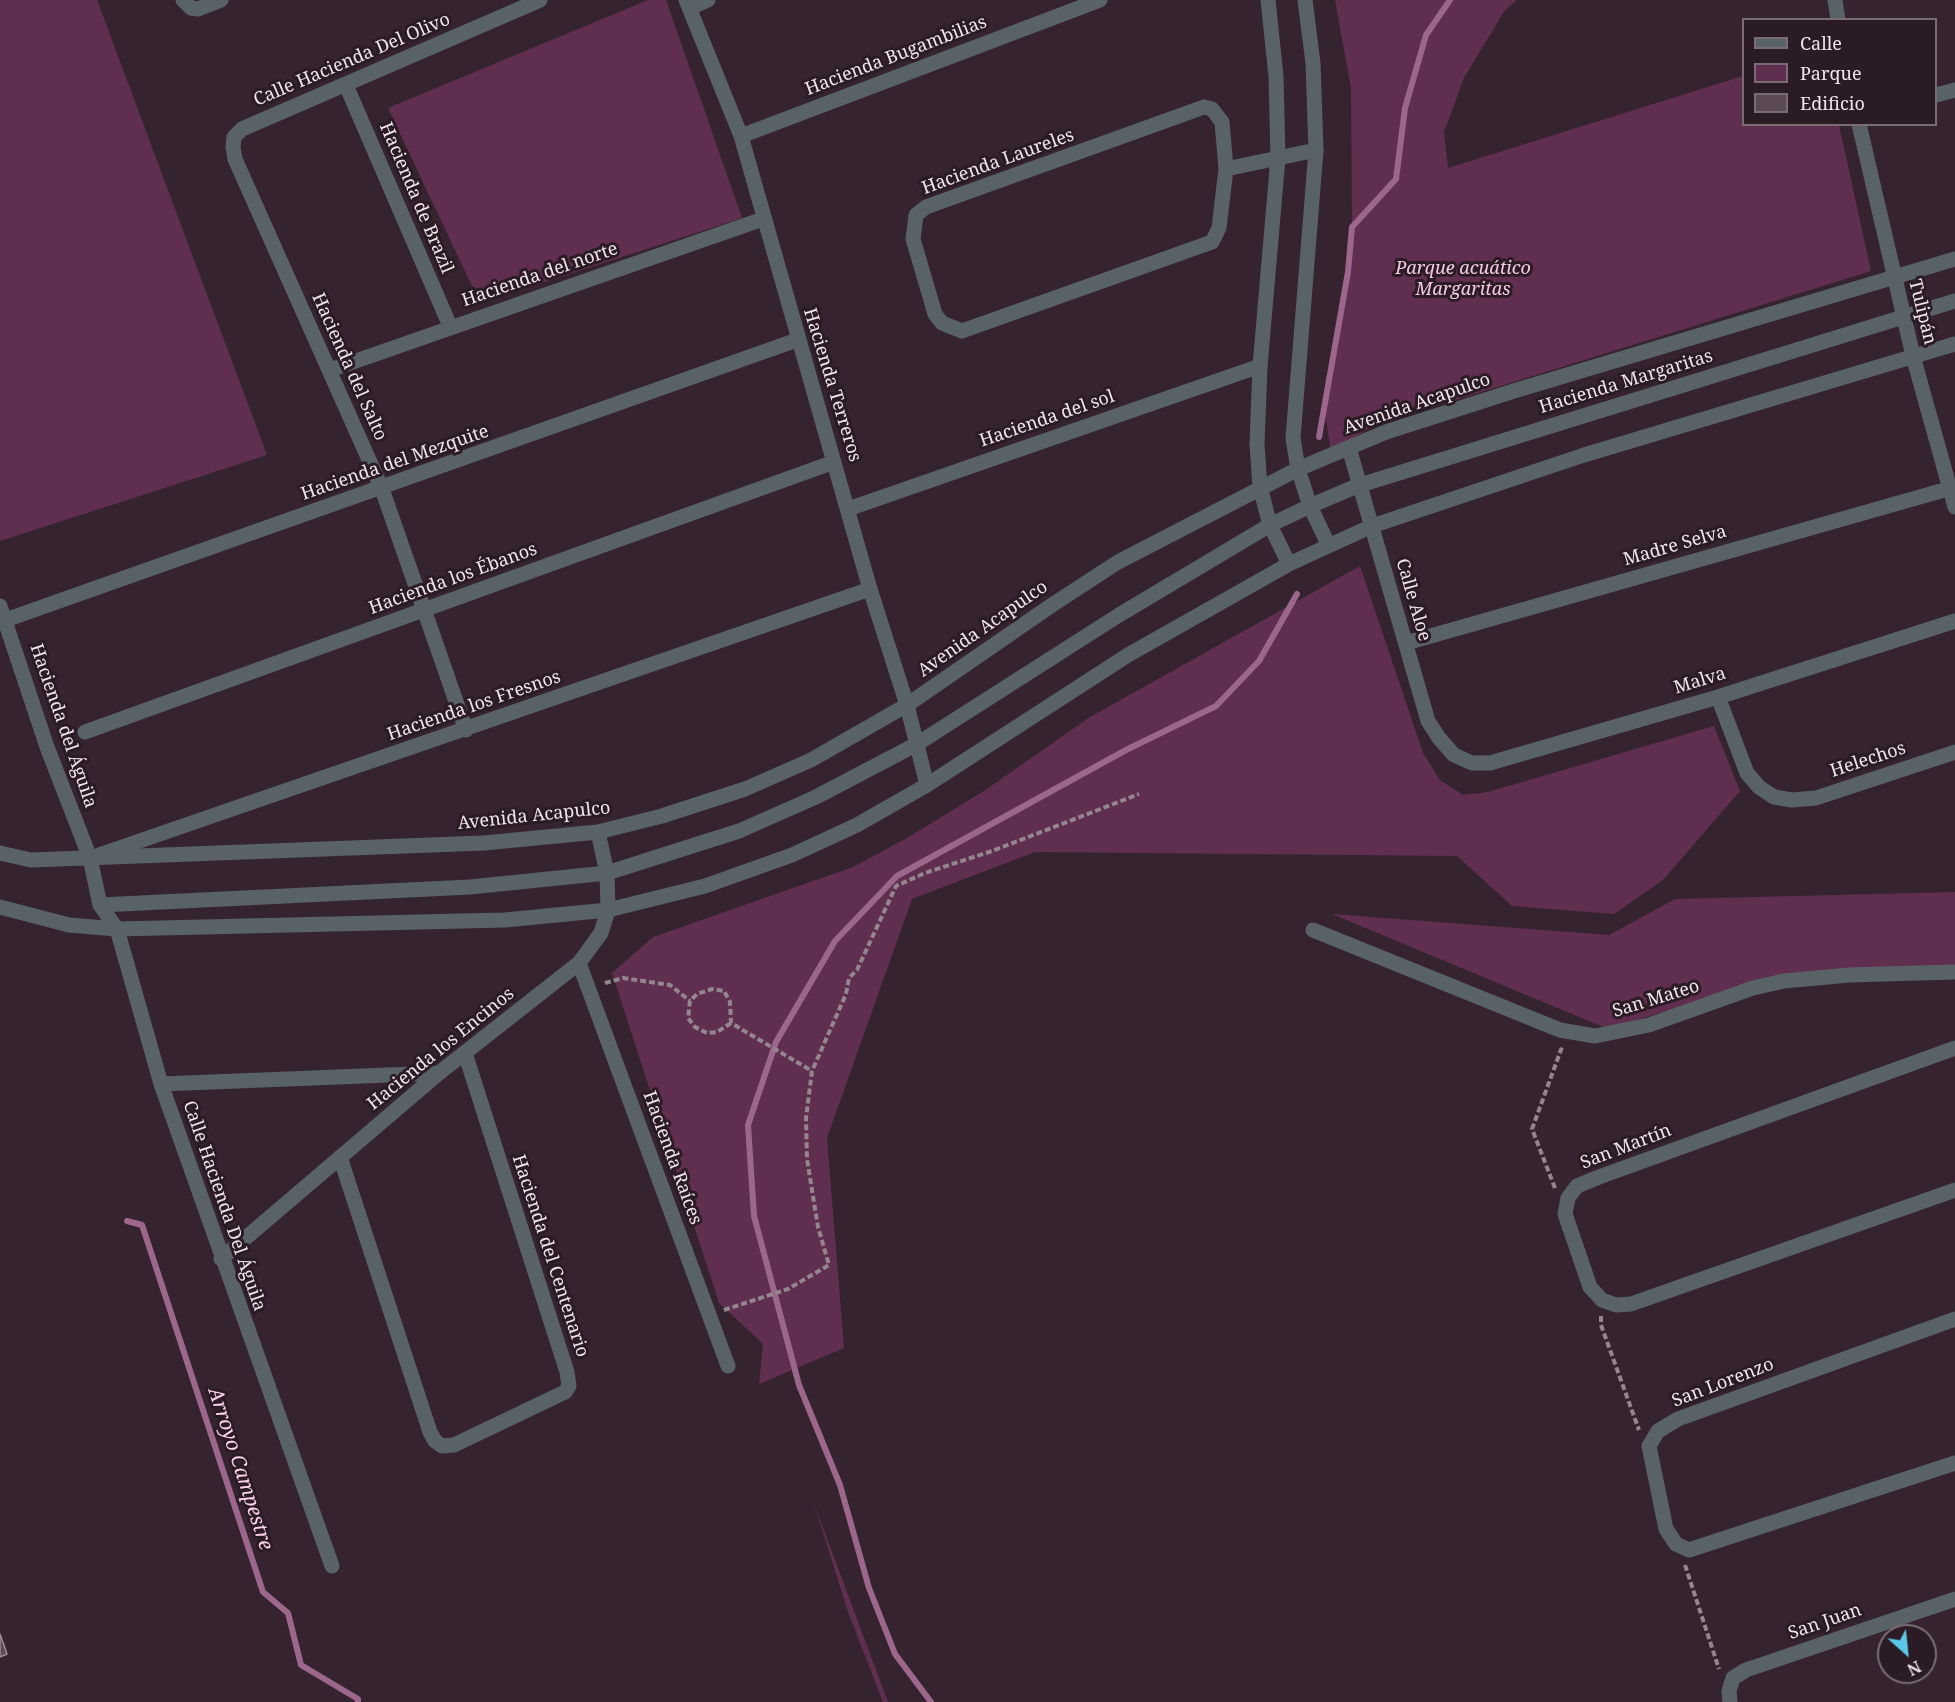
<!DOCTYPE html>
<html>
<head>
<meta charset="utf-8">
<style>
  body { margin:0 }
  #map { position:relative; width:1955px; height:1702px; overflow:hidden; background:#35242f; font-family:"Noto Serif",serif }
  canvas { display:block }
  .legend { position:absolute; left:1742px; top:18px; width:195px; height:108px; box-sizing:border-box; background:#2b1b25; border:2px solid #7a6c74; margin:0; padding:8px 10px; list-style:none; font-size:18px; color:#f0e5eb }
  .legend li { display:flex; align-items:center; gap:12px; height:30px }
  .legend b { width:30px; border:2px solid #7a6c74 }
  .north { position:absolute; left:1877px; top:1624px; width:60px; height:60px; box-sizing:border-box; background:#2b1b25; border:2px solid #7a6c74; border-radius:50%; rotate:153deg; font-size:16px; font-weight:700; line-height:24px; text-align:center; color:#f0e5eb }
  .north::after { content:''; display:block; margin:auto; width:21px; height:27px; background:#5ac8e6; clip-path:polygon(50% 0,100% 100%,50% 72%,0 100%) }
</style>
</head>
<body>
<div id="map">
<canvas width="1955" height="1702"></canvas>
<ul class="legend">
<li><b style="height:8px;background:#596367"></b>Calle</li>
<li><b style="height:16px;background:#602f4f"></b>Parque</li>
<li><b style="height:16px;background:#5b4954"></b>Edificio</li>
</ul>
<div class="north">N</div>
</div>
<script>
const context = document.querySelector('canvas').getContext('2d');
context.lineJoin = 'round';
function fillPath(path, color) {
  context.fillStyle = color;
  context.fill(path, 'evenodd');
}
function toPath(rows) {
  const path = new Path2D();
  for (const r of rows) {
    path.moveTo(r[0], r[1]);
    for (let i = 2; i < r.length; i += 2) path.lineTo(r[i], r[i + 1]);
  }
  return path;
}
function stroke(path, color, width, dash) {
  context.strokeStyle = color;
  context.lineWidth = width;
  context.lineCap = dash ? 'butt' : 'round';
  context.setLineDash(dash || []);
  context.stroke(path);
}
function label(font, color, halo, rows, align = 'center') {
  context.font = font + ' "Noto Serif",serif';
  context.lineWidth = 6;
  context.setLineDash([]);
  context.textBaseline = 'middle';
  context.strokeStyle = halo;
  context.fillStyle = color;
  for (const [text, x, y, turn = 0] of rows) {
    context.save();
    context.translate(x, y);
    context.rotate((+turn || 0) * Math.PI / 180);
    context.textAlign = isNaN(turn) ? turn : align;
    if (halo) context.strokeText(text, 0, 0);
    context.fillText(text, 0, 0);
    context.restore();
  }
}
const green = toPath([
  [0,0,97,0,267,455,0,541],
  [648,0,666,0,742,218,480,303,388,108],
  [1335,0,1517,0,1505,10,1464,78,1444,132,1448,168,1743,76,1744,124,1839,125,1871,271,1372,426,1331,453,1324,406,1348,272,1352,227,1351,88],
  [1360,566,1423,753,1440,780,1463,795,1488,792,1714,726,1740,791,1663,880,1614,914,1512,906,1457,856,1035,852,912,899,827,1138,844,1348,759,1384,763,1344,719,1303,612,973,653,937,853,867,907,838,984,791,1090,717],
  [1955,892,1955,968,1783,975,1608,1029,1332,914,1609,935,1675,899],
  [813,1501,888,1702,883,1702,848,1612]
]);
const stream = toPath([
  [1319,437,1348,272,1352,227,1396,179,1405,108,1426,35,1450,0],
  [127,1221,142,1225,263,1592,288,1613,301,1665,358,1699,358,1702],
  [931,1702,895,1654,869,1588,840,1485,799,1385,754,1216,748,1125,776,1042,835,941,897,876,1126,750,1216,706,1259,661,1297,594]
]);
const building = toPath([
  [0,1634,7,1654,0,1657,0,1634]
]);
const path = toPath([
  [605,983,623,978,670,985,690,1001],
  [731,1023,717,1032,707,1033,695,1027,688,1018,690,1001,697,994,712,989,724,991,730,1002,731,1023,812,1071],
  [1555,1188,1532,1129,1562,1047],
  [724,1310,788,1289,829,1265,818,1227,807,1159,806,1118,812,1071,846,994,849,978,857,970,896,886,925,873,992,851,1139,794],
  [1601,1316,1601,1325,1639,1430],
  [1685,1565,1719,1669]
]);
const minor = toPath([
  [183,0,191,8,198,9,221,0],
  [686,0,741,136,870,589,907,705,927,785],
  [1835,0,1838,20],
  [690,8,708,0],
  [346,85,450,326],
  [1936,95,1955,90],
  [1204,107,1212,109,1222,122,1226,169,1219,228,1212,242,962,331,942,323,935,314,913,239,916,215,926,207,1204,107],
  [1859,124,1913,356,1955,507],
  [741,136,1100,0],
  [1226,169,1316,150],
  [330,370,763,219],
  [1349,448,1428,721,1439,738,1454,755,1472,763,1490,763,1718,697,1955,621],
  [1310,506,1328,544],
  [848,509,1260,366],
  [1270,525,1289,564,1372,526,1584,455,1955,344],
  [0,606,47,747,90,858,100,905,117,929,161,1084,332,1566],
  [0,622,797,340],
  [1406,643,1955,487],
  [1718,697,1747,773,1759,787,1774,797,1792,800,1816,798,1955,752],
  [466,730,382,489,235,159,233,147,234,137,242,129,540,0],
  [85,732,834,462],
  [96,856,870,589],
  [1313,930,1560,1030,1595,1036,1649,1025,1753,988,1784,981,1849,975,1955,972],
  [579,963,728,1366],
  [1955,1048,1599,1177,1577,1186,1568,1198,1565,1214,1590,1287,1602,1300,1616,1305,1631,1304,1955,1190],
  [161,1084,439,1073],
  [340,1157,430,1432,435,1441,442,1446,454,1445,565,1392,569,1386,567,1372,465,1053],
  [221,1259,439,1073,579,963,601,933,608,910,607,873,598,832],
  [1955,1319,1678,1419,1658,1431,1649,1446,1666,1529,1676,1544,1689,1550,1955,1463],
  [1730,1702,1729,1691,1733,1678,1746,1670,1955,1599]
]);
const tertiary = toPath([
  [1268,0,1276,76,1278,158,1260,366,1257,444,1260,487,1270,525],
  [1305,0,1313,63,1316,150,1293,438,1298,469,1310,506],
  [0,853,31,860,484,843,598,832,662,816,745,789,811,760,907,705,1052,605,1118,562,1298,469,1386,432,1517,390,1955,259],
  [100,905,470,887,607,873,739,831,816,797,917,744,1119,615,1270,525,1310,506,1357,486,1955,301],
  [0,907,69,925,117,929,505,920,608,910,705,886,792,855,857,825,927,785,1128,655,1289,564]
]);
const streetNames = [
  ["Hacienda Bugambilias",896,56,-21],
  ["Calle Hacienda Del Olivo",352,60,-23],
  ["Hacienda Laureles",998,162,-20],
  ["Hacienda de Brazil",416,198,67],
  ["Hacienda del norte",540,275,-19],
  ["Tulipán",1922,312,76],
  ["Hacienda del Salto",349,367,66],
  ["Hacienda Margaritas",1626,382,-17],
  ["Hacienda Terreros",832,385,73],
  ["Avenida Acapulco",1417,404,-19],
  ["Hacienda del sol",1047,419,-19],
  ["Hacienda del Mezquite",395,463,-19],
  ["Madre Selva",1675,546,-16],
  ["Hacienda los Ébanos",453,579,-20],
  ["Calle Aloe",1413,600,74],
  ["Avenida Acapulco",983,629,-35],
  ["Malva",1700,681,-17],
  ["Hacienda los Fresnos",474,706,-19],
  ["Hacienda del Águila",63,726,71],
  ["Helechos",1868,760,-18],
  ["Avenida Acapulco",534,816,-6],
  ["San Mateo",1656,999,-17],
  ["Hacienda los Encinos",441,1049,-39],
  ["San Martín",1626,1147,-21],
  ["Hacienda Raíces",672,1158,70],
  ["Calle Hacienda Del Águila",224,1206,71],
  ["Hacienda del Centenario",550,1256,72],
  ["San Lorenzo",1723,1383,-21],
  ["San Juan",1825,1622,-19]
];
const parkNames = [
  ["Parque acuático",1463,269],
  ["Margaritas",1463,290]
];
const waterNames = [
  ["Arroyo Campestre",240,1469,72]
];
fillPath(green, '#602f4f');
stroke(stream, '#9c678b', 6);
fillPath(building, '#5b4954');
stroke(building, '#9f8a96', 1.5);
stroke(path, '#94868f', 4, [6, 3]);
stroke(minor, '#596367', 15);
stroke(tertiary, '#596367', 15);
label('18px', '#f0e5eb', '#2b1b25', streetNames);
label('italic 18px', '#f5cae4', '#2b1b25', parkNames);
label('italic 20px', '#fdd2ec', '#2b1b25', waterNames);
</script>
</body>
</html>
